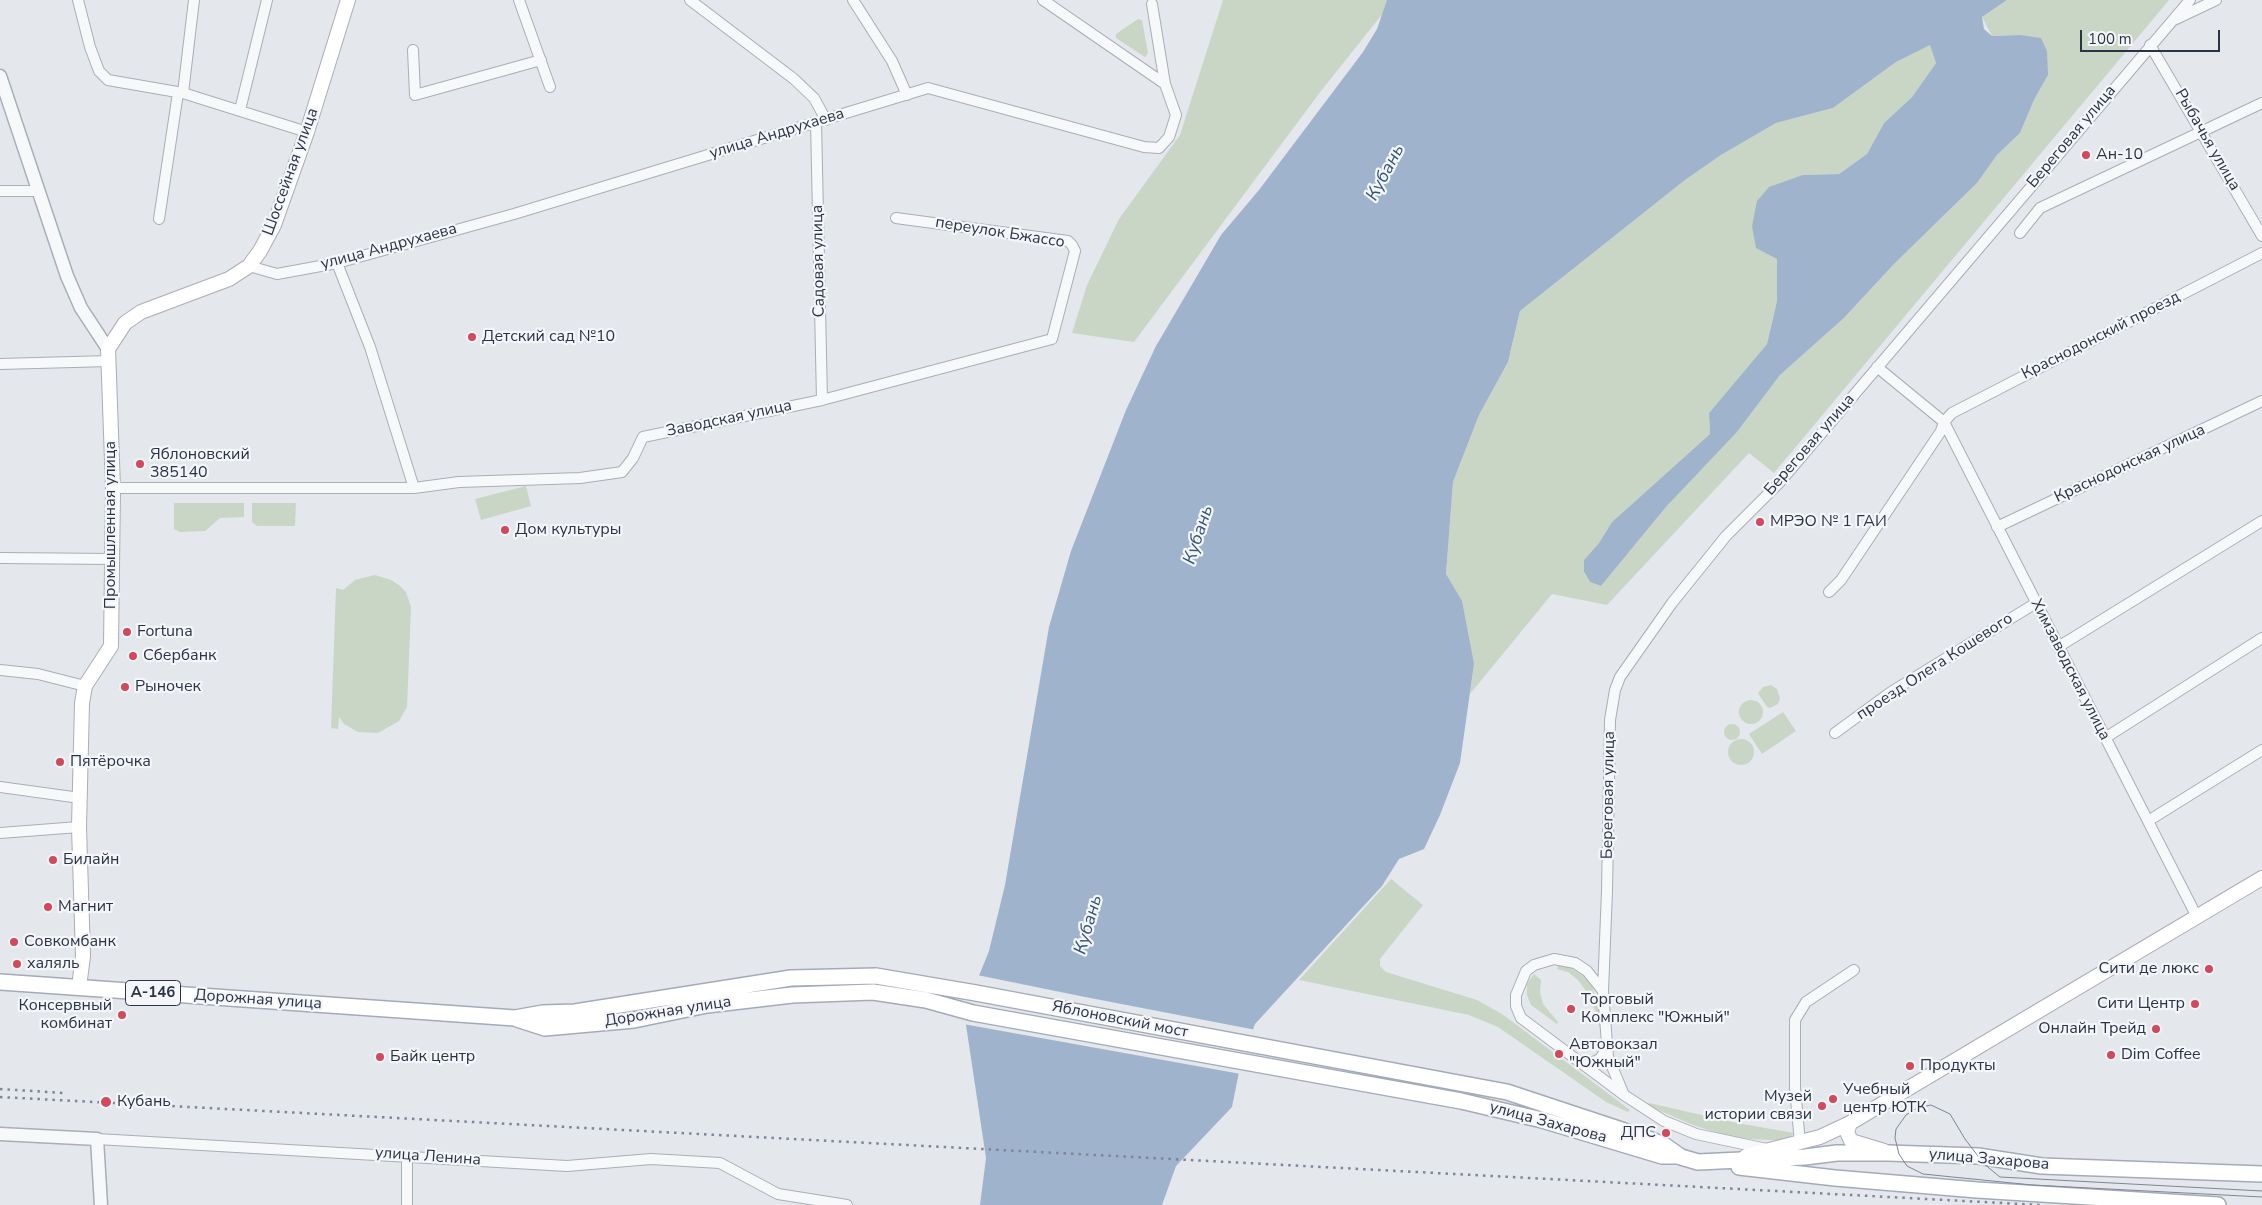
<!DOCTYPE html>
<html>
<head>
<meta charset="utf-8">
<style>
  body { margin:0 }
  #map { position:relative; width:2262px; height:1205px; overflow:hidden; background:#e4e7ec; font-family:"Nunito Sans",sans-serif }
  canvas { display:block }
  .scale { position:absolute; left:2080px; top:30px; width:140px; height:22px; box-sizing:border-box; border:2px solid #2b3445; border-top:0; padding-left:6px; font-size:15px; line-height:18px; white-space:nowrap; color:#2b3445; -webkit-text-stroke:4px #f4f6f9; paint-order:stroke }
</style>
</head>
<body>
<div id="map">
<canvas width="2262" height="1205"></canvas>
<div class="scale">100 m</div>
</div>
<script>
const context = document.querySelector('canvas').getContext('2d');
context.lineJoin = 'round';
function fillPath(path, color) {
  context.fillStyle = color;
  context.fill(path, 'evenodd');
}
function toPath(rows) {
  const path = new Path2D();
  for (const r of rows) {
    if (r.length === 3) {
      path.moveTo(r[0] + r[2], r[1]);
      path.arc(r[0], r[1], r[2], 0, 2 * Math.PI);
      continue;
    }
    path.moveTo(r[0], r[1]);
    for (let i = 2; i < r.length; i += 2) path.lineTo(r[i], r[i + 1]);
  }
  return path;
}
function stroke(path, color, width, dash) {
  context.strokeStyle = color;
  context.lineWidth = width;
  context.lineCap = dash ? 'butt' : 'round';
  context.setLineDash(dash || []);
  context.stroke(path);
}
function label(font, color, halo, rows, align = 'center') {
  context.font = font + ' "Nunito Sans",sans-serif';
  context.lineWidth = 4.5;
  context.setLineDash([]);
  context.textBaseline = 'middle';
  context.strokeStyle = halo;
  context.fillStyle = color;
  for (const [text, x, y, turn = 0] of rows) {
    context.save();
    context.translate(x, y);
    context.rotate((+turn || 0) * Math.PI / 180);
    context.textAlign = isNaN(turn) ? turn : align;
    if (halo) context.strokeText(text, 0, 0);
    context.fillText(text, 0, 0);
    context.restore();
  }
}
const green = toPath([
  [1223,0,1387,0,1384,12,1321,91,1134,342,1072,333,1087,285,1119,219,1180,135],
  [2007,0,2169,0,1774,473,1749,453,1607,605,1552,594,1470,694,1474,664,1446,574,1453,482,1479,415,1508,362,1520,311,1685,180,1721,155,1776,123,1833,108,1896,62,1930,44,1936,63,1912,97,1884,123,1867,154,1839,174,1803,175,1777,258,1777,301,1767,344,1709,413,1710,434,1612,522,1599,543,1584,560,1584,573,1590,582,1601,586,1666,507,1737,432,1780,375,1844,318,1894,264,1977,183,1997,155,2020,133,2034,100,2048,75,2020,35,1992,36,1982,17],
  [1138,19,1142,20,1148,53,1145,57,1116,38,1116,34],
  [526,486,531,506,481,520,475,499],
  [174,503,244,503,244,517,220,518,205,531,180,532,174,529],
  [252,503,296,503,295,526,257,526,252,522],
  [375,575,391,580,399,585,406,592,411,607,407,707,399,721,378,733,358,732,344,724,339,717,338,729,331,728,336,588,343,590,355,580],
  [1771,685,1777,689,1780,698,1778,704,1770,708,1767,707,1758,693,1763,687],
  [1751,712,12],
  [1783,712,1796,731,1762,754,1749,734],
  [1732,732,8],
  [1741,752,13],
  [1391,879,1423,905,1380,959,1380,966,1386,972,1477,1000,1502,1014,1630,1110,1628,1112,1606,1102,1498,1027,1469,1015,1299,980],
  [1558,965,1571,968,1583,976,1592,986,1600,1013,1600,1028,1597,1014,1586,991,1578,980,1568,972,1557,969],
  [1534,974,1541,980,1540,992,1543,1004,1558,1022,1557,1024,1531,1005,1527,995,1527,984],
  [1649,1103,1737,1123,1794,1133,1786,1141,1734,1138,1693,1125,1647,1105]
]);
const water = toPath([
  [1387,0,2007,0,1982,17,1984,29,1992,36,2020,35,2041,38,2047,51,2048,75,2034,100,2020,133,1997,155,1977,183,1894,264,1844,318,1780,375,1737,432,1666,507,1601,586,1590,582,1584,572,1584,560,1599,543,1612,522,1710,434,1709,413,1767,344,1777,301,1777,259,1756,248,1752,226,1757,201,1769,187,1803,175,1839,174,1867,154,1884,123,1912,97,1936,63,1930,45,1896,62,1833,108,1776,123,1721,155,1685,180,1520,311,1508,362,1479,415,1453,482,1446,574,1462,601,1474,664,1460,763,1440,815,1424,849,1399,859,1382,886,1255,1024,1241,1062,1232,1107,1176,1166,1162,1205,980,1205,986,1158,966,1025,972,993,989,951,1005,885,1049,627,1071,551,1126,410,1156,346,1221,235,1259,190,1363,52,1377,29]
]);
const pier = toPath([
  [977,975,1080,996,1256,1030,1241,1074,963,1024,970,992]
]);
const minor = toPath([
  [78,0,90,47,99,71,108,80,183,93,307,132],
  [519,0,550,87],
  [690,0,794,79,814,98,826,120],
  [853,0,892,61,907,95],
  [1043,0,1165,84],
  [2176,19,2216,0],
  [2150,45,2262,236],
  [413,50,415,95,541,60],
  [183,93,194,0],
  [240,110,267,0],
  [816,122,822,400],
  [0,191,38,191],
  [159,219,178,93],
  [2020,233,2040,208,2262,103],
  [249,266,277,274,337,263,514,214,928,88,1144,147,1159,148,1169,137,1176,115,1165,84,1152,4],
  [0,364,110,361],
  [1877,367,1944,422,2197,917],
  [113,488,414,488,370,347,337,263],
  [414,488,459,482,580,478,622,472,633,458,643,437,822,400,1052,339,1075,251,1072,245,1068,241,896,218],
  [1997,527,2262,401],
  [0,558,113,559],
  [1829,592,1841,580,1941,431,1944,422,1952,413,2262,253],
  [2058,647,2262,521],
  [0,670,38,674,85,686],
  [1835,733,1891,692,2036,603],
  [2105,738,2262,638],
  [0,787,80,798],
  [2148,821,2262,750],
  [0,833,79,827],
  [1603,991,1587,971,1575,963,1554,959,1534,965,1526,971,1516,995,1516,1006,1521,1018,1624,1095,1664,1121,1696,1134,1767,1149],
  [1586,1065,1600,1059,1607,1048],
  [1624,1095,1608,1057,1603,991,1607,891,1610,720,1615,690,1620,677,1672,603,1726,536,1779,483,2190,0],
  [97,1139,567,1166,651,1159,720,1163,778,1194,847,1205],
  [1800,1143,1795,1088,1795,1020,1806,1002,1854,970],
  [407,1157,407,1205]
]);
const tertiary = toPath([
  [0,76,67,276,81,308,108,349],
  [0,1134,97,1139,101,1205]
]);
const secondary = toPath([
  [79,987,83,956,79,827,82,703,85,686,111,646,113,488,108,349,125,323,141,312,229,279,249,266,260,251,274,225,307,132,348,0],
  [1850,1123,1847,1132,1851,1141,1884,1151],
  [1746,1156,1820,1137,1850,1123,2262,878]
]);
const primary = toPath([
  [0,982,515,1018,543,1013,575,1012,791,978,876,976,976,993,1507,1092,1643,1137,1664,1145,1681,1157,1698,1162,1805,1157,1837,1153,1888,1153,1978,1156,2042,1166,2262,1174],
  [517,1019,545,1028,634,1020,707,1005,792,995,873,992,926,1000,973,1013,1461,1101,1542,1120,1662,1156,1680,1156],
  [1739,1167,1835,1178,1977,1190,2218,1205]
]);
const tram = toPath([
  [2262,1191,2000,1177,1984,1164,1965,1139,1950,1114,1931,1105,1917,1108,1906,1115,1896,1129,1895,1138,1899,1154,1907,1166,1923,1174,2032,1185,2262,1197]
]);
const rail = toPath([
  [0,1089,64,1093],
  [0,1097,2040,1205]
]);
const markers = [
  [2086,155,5,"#d1495b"],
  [472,337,5,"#d1495b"],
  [140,464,5,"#d1495b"],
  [1760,522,5,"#d1495b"],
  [505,530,5,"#d1495b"],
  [127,632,5,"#d1495b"],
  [133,656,5,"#d1495b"],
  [125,687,5,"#d1495b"],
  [60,762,5,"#d1495b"],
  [53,860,5,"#d1495b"],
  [48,907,5,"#d1495b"],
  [14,942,5,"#d1495b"],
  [17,964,5,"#d1495b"],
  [2209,969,5,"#d1495b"],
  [2195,1004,5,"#d1495b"],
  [1571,1009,5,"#d1495b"],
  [122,1015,5,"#d1495b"],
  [2156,1029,5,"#d1495b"],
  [1559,1054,5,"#d1495b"],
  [2111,1055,5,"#d1495b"],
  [380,1057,5,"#d1495b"],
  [1910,1066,5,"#d1495b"],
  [1833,1099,5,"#d1495b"],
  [106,1102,6,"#d1495b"],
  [1822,1106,5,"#d1495b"],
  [1666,1133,5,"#d1495b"]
];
const shields = [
  [153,993,55]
];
const shieldNames = [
  ["А-146",153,993]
];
const streetNames = [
  ["улица Андрухаева",777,134,-17],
  ["Береговая улица",2072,137,-50],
  ["Рыбачья улица",2207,140,60],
  ["Шоссейная улица",291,172,-70],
  ["переулок Бжассо",1000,233,9],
  ["улица Андрухаева",389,247,-15],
  ["Садовая улица",819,261,-91],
  ["Краснодонский проезд",2101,336,-27],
  ["Заводская улица",729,419,-12],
  ["Береговая улица",1810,445,-49],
  ["Краснодонская улица",2130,464,-25],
  ["Промышленная улица",111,525,-90],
  ["проезд Олега Кошевого",1935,667,-33],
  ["Химзаводская улица",2070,670,63],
  ["Береговая улица",1609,795,-89],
  ["Дорожная улица",258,1000,4],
  ["Дорожная улица",668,1012,-9],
  ["Яблоновский мост",1120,1020,11],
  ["улица Захарова",1548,1123,15],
  ["улица Ленина",428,1157,4],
  ["улица Захарова",1989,1160,5]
];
const poiNames = [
  ["Ан-10",2096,155],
  ["Детский сад №10",482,337],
  ["Яблоновский",150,455],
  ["385140",150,473],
  ["МРЭО № 1 ГАИ",1770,522],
  ["Дом культуры",515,530],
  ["Fortuna",137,632],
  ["Сбербанк",143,656],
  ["Рыночек",135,687],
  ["Пятёрочка",70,762],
  ["Билайн",63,860],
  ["Магнит",58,907],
  ["Совкомбанк",24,942],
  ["халяль",27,964],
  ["Сити де люкс",2199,969,"right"],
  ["Торговый",1581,1000],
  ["Комплекс \"Южный\"",1581,1018],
  ["Сити Центр",2185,1004,"right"],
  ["Консервный",112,1006,"right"],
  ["комбинат",112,1024,"right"],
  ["Онлайн Трейд",2146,1029,"right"],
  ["Автовокзал",1569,1045],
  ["\"Южный\"",1569,1063],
  ["Dim Coffee",2121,1055],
  ["Байк центр",390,1057],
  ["Продукты",1920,1066],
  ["Учебный",1843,1090],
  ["центр ЮТК",1843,1108],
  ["Музей",1812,1097,"right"],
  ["истории связи",1812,1115,"right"],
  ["Кубань",117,1102],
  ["ДПС",1656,1133,"right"]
];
const waterNames = [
  ["Кубань",1386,173,-62],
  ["Кубань",1199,535,-72],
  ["Кубань",1089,925,-74]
];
fillPath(green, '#c9d6c5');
fillPath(water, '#9fb4cc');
fillPath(pier, '#e4e7ec');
stroke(minor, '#a9aeb7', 12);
stroke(tertiary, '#a9aeb7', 15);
stroke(secondary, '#a9aeb7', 16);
stroke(primary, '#a3abb8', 18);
stroke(minor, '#f7f8fa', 10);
stroke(tertiary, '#f7f8fa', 12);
stroke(secondary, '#fff', 14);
stroke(primary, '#fff', 15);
stroke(tram, '#7d8696', 1);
stroke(rail, '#7d8696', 2.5, [2.5, 5]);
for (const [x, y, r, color] of markers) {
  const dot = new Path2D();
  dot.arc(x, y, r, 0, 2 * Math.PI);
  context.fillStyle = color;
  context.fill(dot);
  stroke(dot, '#f4f6f9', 2);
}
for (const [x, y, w] of shields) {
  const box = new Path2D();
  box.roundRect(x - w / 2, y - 12.5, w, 25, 4);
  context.fillStyle = '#f4f6f9';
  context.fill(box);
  stroke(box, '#2b3445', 1);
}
label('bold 15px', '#2b3445', null, shieldNames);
label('16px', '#2b3445', '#f4f6f9', streetNames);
label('16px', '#2b3445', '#f4f6f9', poiNames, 'left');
label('italic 18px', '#34527a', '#f4f6f9', waterNames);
</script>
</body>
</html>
